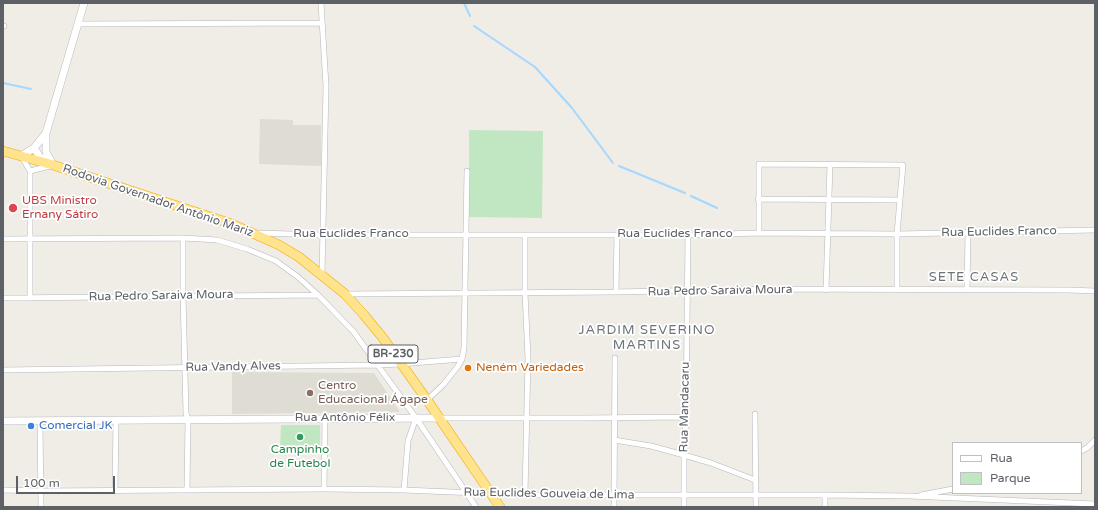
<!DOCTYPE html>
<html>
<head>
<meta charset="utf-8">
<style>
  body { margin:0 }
  #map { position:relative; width:1098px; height:510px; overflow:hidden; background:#efede5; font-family:"Varela Round",sans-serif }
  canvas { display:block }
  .frame { position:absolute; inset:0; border:4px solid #5d6166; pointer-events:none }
  .legend { position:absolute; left:952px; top:442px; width:130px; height:52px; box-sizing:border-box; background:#fff; border:1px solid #bec0c2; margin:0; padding:5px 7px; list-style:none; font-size:12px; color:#5d6166 }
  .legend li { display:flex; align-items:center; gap:8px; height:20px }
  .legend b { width:20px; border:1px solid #bec0c2 }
  .scale { position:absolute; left:16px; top:476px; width:99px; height:18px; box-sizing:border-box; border:2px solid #5d6166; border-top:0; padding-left:5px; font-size:12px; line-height:14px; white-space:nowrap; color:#5d6166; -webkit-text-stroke:3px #fff; paint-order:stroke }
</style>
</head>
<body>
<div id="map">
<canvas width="1098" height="510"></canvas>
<div class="frame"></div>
<ul class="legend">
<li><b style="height:5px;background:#fff"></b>Rua</li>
<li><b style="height:11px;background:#c1e7c2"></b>Parque</li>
</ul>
<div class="scale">100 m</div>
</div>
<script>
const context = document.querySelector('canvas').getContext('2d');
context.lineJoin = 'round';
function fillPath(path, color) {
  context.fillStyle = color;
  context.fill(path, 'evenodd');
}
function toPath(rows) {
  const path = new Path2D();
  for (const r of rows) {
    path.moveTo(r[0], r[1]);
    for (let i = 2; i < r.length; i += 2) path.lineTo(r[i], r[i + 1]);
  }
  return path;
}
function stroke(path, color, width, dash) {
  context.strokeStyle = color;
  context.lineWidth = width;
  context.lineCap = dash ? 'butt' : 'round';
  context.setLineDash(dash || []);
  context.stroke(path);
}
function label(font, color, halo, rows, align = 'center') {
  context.font = font + ' "Varela Round",sans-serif';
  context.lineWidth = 3.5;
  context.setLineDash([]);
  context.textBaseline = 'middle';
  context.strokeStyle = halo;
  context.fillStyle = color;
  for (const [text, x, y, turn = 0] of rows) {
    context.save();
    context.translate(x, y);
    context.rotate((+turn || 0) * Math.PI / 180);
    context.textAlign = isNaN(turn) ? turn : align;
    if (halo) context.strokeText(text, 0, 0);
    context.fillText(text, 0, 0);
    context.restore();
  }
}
const education = toPath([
  [260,119,293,120,293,125,321,125,321,166,259,164],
  [232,372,374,373,400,412,232,414]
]);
const green = toPath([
  [469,130,543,131,542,218,469,217],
  [281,425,320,425,320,449,280,449]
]);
const stream = toPath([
  [464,3,470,16],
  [474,26,535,67,572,108,613,163],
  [3,83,31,89],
  [619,166,685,193],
  [691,196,717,208]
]);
const street = toPath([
  [321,3,326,86,322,275],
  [78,24,322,23],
  [3,26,4,26],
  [22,157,30,171,30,298],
  [30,171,50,166],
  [758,199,900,200],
  [258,233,323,235,688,235,759,233,897,234,1095,230],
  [759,233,759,164,903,165,897,234,897,290],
  [183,238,183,296,186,413,188,420,187,490],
  [3,239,183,238,217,240,247,249,276,261,298,277,318,295,353,331,416,418,476,507],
  [826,290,830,165],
  [967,290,968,233],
  [616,292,617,235],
  [346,294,616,292,757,289,1068,290,1095,291],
  [3,298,318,295],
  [3,370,377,365,400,364,462,359],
  [427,400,443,385,458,366,462,359,464,348,467,171],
  [755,414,756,507],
  [439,418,584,418,686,417],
  [40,421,41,507],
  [614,440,651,446,684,455,711,463,755,480],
  [1081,451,1087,448,1095,440],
  [324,489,325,418],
  [3,490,41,491,324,489,404,490,525,495,825,495,909,496,1095,504],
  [115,490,116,421],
  [404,490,408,441,416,418],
  [525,495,528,358,525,293,525,235],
  [921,495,953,489],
  [614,507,615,358],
  [684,507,684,455,686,417,688,235],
  [825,507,825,495]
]);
const secondary = toPath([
  [34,148,40,157,48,162],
  [21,156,34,148,46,133],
  [53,165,46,152,46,133,84,3],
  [3,421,439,418]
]);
const highway = toPath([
  [3,151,53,165,232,224,279,245,299,257,345,294,364,315,383,338,427,400,500,507]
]);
const markers = [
  [13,208,5,"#e0444e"],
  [468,368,4,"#e8710a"],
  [310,393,4,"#8d6e63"],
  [31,426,4,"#3f7fe0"],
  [300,437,4,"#2e9e5b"]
];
const shields = [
  [393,354,50]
];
const shieldNames = [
  ["BR-230",393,354]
];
const healthNames = [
  ["UBS Ministro",22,201],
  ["Ernany Sátiro",22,215]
];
const streetNames = [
  ["Rodovia Governador Antônio Mariz",158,201,19],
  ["Rua Euclides Franco",999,232,-1],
  ["Rua Euclides Franco",351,234],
  ["Rua Euclides Franco",675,234],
  ["Rua Pedro Saraiva Moura",720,291,-1],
  ["Rua Pedro Saraiva Moura",161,296,-1],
  ["Rua Vandy Alves",233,367,-1],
  ["Rua Mandacaru",685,407,-89],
  ["Rua Antônio Félix",345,418],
  ["Rua Euclides Gouveia de Lima",549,494,1]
];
const foodNames = [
  ["Neném Variedades",476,368]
];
const educationNames = [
  ["Centro",318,386],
  ["Educacional Ágape",318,400]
];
const shopNames = [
  ["Comercial JK",39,426]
];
const leisureNames = [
  ["Campinho",300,450],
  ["de Futebol",300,464]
];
const neighbourhoodNames = [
  ["SETE CASAS",974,278],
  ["JARDIM SEVERINO",647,331],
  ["MARTINS",647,346]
];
fillPath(education, '#dfdcd3');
fillPath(green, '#c1e7c2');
stroke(stream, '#a5d7ff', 2);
stroke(street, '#b5b7bc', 6);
stroke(secondary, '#b6b9bf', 8);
stroke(highway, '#f4ab00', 10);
stroke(street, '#fff', 5);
stroke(secondary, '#fff', 7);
stroke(highway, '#ffe38d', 9);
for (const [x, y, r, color] of markers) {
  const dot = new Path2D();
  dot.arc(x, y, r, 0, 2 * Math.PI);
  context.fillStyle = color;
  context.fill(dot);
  stroke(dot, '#fff', 1.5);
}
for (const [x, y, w] of shields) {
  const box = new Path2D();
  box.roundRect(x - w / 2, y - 9, w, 18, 3);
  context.fillStyle = '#fff';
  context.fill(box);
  stroke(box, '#5d6166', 1);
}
label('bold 11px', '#5d6166', null, shieldNames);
label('12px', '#be3a42', '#fff', healthNames, 'left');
label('12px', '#5d6166', '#fff', streetNames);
label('12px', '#c56008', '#fff', foodNames, 'left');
label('12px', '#785e54', '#fff', educationNames, 'left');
label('12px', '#366cbe', '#fff', shopNames, 'left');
label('12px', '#27864d', '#fff', leisureNames);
context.letterSpacing = '1px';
label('13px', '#6e7378', '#fff', neighbourhoodNames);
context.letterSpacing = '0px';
</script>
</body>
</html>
